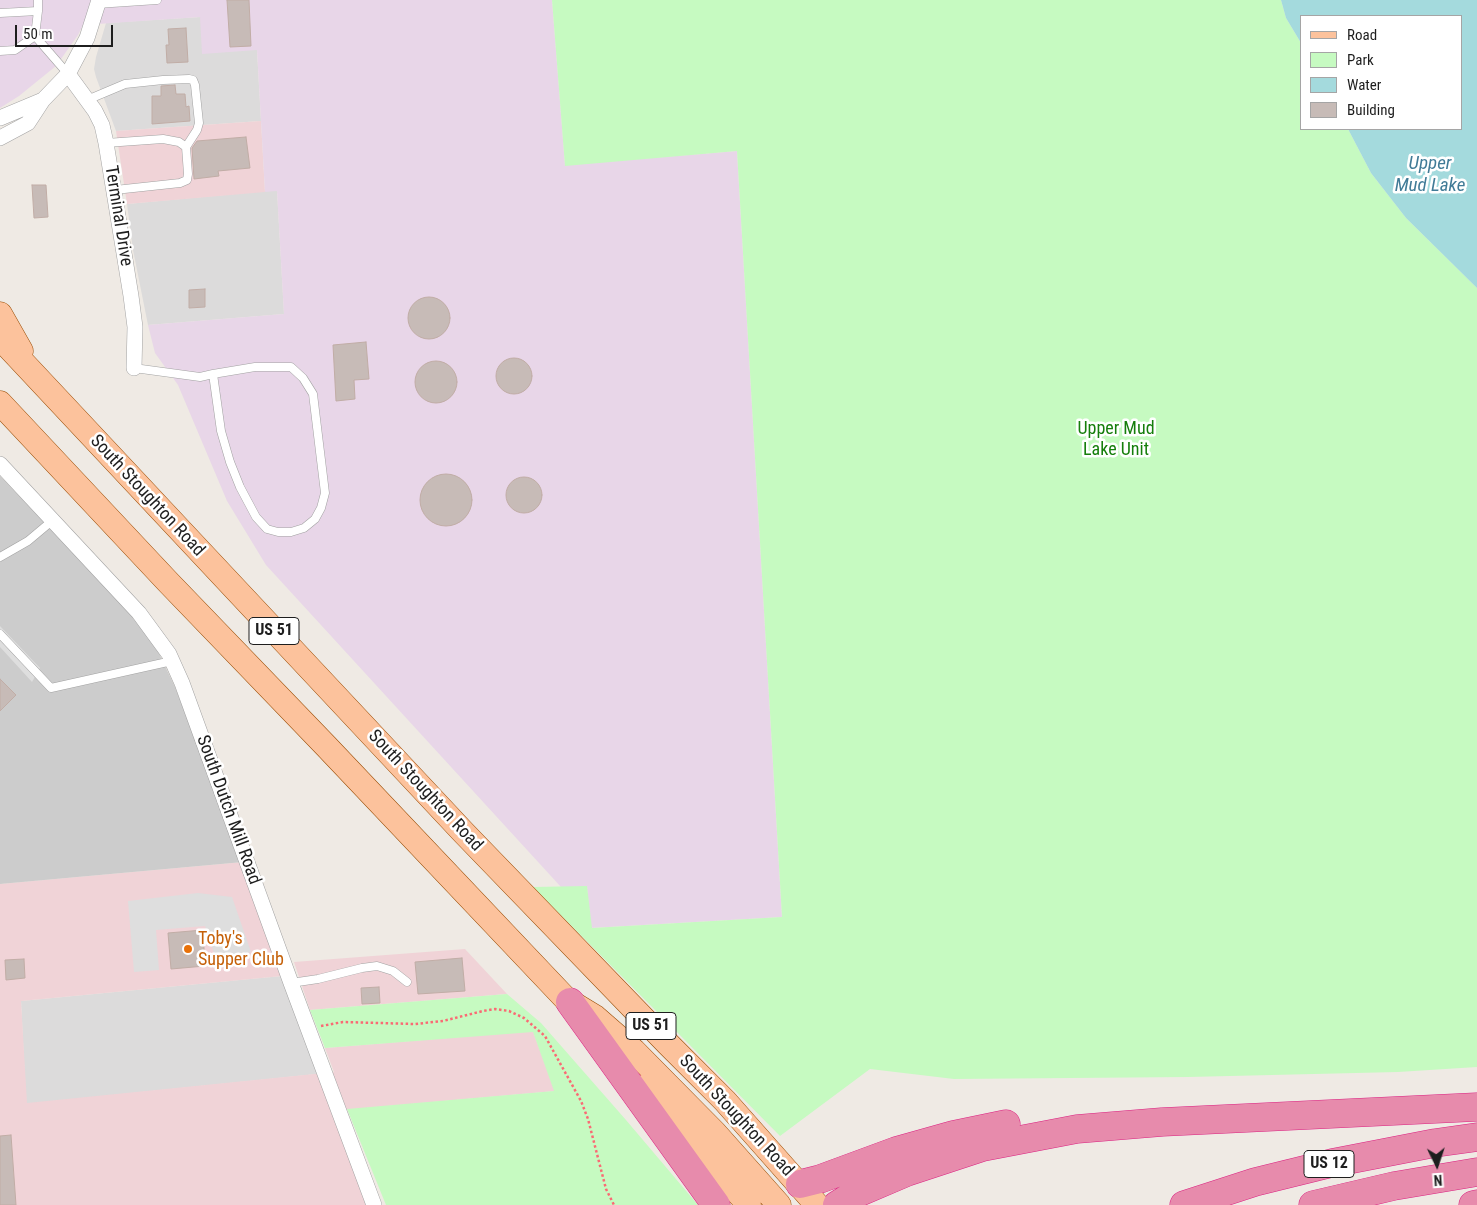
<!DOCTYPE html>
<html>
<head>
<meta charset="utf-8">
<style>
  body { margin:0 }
  #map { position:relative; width:1477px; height:1205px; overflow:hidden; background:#efeae4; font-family:"Roboto Condensed",sans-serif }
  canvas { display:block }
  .legend { position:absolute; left:1300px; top:15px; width:162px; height:115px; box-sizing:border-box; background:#fff; border:1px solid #a5a5a5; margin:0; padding:6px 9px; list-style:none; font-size:15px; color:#1e1e1e }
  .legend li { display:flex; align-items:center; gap:10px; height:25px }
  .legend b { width:25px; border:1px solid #a5a5a5 }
  .north { position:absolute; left:1412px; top:1140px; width:50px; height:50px; -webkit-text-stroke:4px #fff; paint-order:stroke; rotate:176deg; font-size:14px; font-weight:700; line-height:20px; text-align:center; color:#1e1e1e }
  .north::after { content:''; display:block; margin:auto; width:18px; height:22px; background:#1e1e1e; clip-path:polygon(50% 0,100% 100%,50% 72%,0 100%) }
  .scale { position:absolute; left:15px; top:25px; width:98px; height:22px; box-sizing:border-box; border:2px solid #1e1e1e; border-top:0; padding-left:6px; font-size:15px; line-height:18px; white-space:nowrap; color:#1e1e1e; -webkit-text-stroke:4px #fff; paint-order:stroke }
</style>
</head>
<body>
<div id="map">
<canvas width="1477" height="1205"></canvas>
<ul class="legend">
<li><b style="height:6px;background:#fcc29c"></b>Road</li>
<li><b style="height:14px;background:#c6fac1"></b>Park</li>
<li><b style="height:14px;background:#a4dadd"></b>Water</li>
<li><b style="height:14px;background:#c7bbb7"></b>Building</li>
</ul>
<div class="north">N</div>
<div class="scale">50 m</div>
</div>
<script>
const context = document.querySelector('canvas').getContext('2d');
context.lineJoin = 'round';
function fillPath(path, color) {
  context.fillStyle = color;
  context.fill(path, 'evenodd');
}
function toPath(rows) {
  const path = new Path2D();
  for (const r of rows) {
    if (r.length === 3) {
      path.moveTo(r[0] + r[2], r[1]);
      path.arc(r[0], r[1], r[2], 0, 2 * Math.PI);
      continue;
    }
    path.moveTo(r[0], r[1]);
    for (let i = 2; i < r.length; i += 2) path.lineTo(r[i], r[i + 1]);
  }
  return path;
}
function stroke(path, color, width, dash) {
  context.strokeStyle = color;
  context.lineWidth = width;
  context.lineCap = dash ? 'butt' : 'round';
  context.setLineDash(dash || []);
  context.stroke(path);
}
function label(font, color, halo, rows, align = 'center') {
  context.font = font + ' "Roboto Condensed",sans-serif';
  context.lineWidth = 5;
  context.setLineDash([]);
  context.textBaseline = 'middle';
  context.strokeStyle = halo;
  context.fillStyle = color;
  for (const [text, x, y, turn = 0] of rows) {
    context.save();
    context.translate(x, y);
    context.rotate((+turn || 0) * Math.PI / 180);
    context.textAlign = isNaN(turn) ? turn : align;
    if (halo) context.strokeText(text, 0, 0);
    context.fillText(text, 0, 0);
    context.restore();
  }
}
const residential = toPath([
  [200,17,257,50,261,121,116,131,96,77,94,69,96,57,106,23],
  [277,190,284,314,148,325,133,250,127,204],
  [282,976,317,1074,26,1104,21,1001]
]);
const commercial = toPath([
  [261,121,265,192,127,204,116,131],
  [243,862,282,976,21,1001,27,1103,334,1072,325,1048,533,1031,555,1091,333,1111,367,1205,0,1205,0,884],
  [465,949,507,994,310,1010,294,962]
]);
const industrial = toPath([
  [0,0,552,0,565,165,737,151,782,917,591,928,587,887,561,887,266,565,227,501,178,385,155,353,148,325,284,314,277,191,265,192,257,50,202,54,200,17,83,25,78,35,56,66,19,96,0,108]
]);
const religious = toPath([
  [0,476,117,598,156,647,175,687,243,862,0,884]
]);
const park = toPath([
  [552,0,1281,0,1286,18,1301,43,1301,129,1348,129,1371,173,1406,218,1477,288,1477,1067,1398,1072,1188,1077,954,1079,870,1069,780,1136,533,887,587,886,592,928,782,917,737,151,565,166],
  [507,994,541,1023,626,1120,698,1205,386,1205,347,1109,554,1091,533,1032,325,1048,310,1010]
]);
const parking = toPath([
  [0,626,40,668,32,682,0,647],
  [198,893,232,897,251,952,217,962,205,926,156,930,159,970,134,972,128,901]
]);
const water = toPath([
  [1281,0,1477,0,1477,288,1406,218,1371,173,1348,129,1461,129,1461,16,1301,16,1301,43,1286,18]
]);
const building = toPath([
  [227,0,249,0,251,46,230,47,227,0],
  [186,28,188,62,167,63,166,45,169,45,168,29,186,28],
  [175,85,176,94,185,94,186,107,189,106,190,121,152,124,152,96,161,96,161,86,175,85],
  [246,137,250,168,218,171,219,176,194,179,192,148,197,141,246,137],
  [32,185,46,185,48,217,34,218,32,185],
  [205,289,205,307,189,308,189,290,205,289],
  [429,318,21],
  [366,342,369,379,354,380,355,399,336,401,333,345,366,342],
  [514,376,18],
  [436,382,21],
  [446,500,26],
  [524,495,18],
  [0,679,16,695,0,711,0,679],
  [203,930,205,966,171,969,168,933,203,930],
  [462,958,465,991,418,994,415,962,462,958],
  [24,959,25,978,6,980,5,960,24,959],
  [379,987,380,1003,362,1004,361,988,379,987],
  [11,1135,16,1205,0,1205,0,1136,11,1135]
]);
const path = toPath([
  [321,1026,343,1022,415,1024,443,1021,483,1011,495,1009,509,1011,524,1018,545,1036,581,1101,588,1119,606,1189,614,1205]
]);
const lane = toPath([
  [97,4,157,0],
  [0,13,38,11,38,0],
  [35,36,38,11],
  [0,51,15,50,35,36,68,74],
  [87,100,125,84,163,80,189,79,193,80,195,85,199,123,197,130,186,147],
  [106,143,163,139,179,142,186,147,188,174,187,180,180,183,115,190],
  [134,368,200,377,213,374,255,367,291,367,303,378,313,394,325,493,321,508,315,519,304,528,291,532,278,532,267,529,256,517,240,487,230,462,221,431,213,374],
  [0,557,28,541,53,520],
  [0,634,51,688,172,661],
  [291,983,318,979,362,968,377,966,393,971,407,982]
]);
const street = toPath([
  [68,74,95,111,102,125,106,143,131,296,135,327,134,368],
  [0,118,43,100],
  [0,138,28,123,43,100,68,74,87,38,99,0],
  [0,464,139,613,169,654,182,683,291,983,374,1205]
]);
const primary = toPath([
  [0,314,21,351],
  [0,338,464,833,668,1044,725,1101,817,1205],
  [0,403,168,582,326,746,582,1016],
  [572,1003,595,1017,634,1051,715,1133,779,1205],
  [644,1087,749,1205]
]);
const highway = toPath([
  [570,1002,716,1205],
  [800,1184,820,1179,896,1151,953,1135,1006,1124],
  [837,1205,853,1195,907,1172,983,1147,1077,1129,1162,1122,1477,1107],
  [1184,1205,1255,1182,1332,1163,1435,1143,1477,1137],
  [1313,1205,1394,1186,1477,1172],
  [1473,1205,1477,1204]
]);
const markers = [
  [188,949,5,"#e8710a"]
];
const shields = [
  [274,631,50],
  [651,1026,50],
  [1329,1164,50]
];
const shieldNames = [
  ["US 51",274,631],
  ["US 51",651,1026],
  ["US 12",1329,1164]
];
const streetNames = [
  ["Terminal Drive",118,216,81],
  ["South Stoughton Road",147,496,47],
  ["South Stoughton Road",425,791,47],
  ["South Dutch Mill Road",228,810,70],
  ["South Stoughton Road",736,1116,47]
];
const parkNames = [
  ["Upper Mud",1116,429],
  ["Lake Unit",1116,450]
];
const foodNames = [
  ["Toby's",198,939],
  ["Supper Club",198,960]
];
const waterNames = [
  ["Upper",1430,164],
  ["Mud Lake",1430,186]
];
fillPath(residential, '#dcdbdb');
fillPath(commercial, '#f0d3d7');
fillPath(industrial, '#e8d6e8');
fillPath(religious, '#ccc');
fillPath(park, '#c6fac1');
fillPath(parking, '#dedede');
fillPath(water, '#a4dadd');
fillPath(building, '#c7bbb7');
stroke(building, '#c1ada6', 1);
stroke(lane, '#a2a2a2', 9);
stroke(street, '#a2a2a2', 16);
stroke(primary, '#984b00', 25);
stroke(highway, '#db2382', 29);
stroke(path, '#fa6a74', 2.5, [2.5, 2.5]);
stroke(lane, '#fff', 8);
stroke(street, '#fff', 15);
stroke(primary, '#fcc29c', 24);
stroke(highway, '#e78bac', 28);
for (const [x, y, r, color] of markers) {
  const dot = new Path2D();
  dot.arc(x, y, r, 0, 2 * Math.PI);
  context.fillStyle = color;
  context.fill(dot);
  stroke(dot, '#fff', 2);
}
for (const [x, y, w] of shields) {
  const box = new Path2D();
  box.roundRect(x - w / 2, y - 13.5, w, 27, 4);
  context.fillStyle = '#fff';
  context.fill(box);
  stroke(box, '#1e1e1e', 1);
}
label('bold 16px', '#1e1e1e', null, shieldNames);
label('18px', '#1e1e1e', '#fff', streetNames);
label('18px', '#157e0b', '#fff', parkNames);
label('18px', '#c56008', '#fff', foodNames, 'left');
label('italic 19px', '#417b97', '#fff', waterNames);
</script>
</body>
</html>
